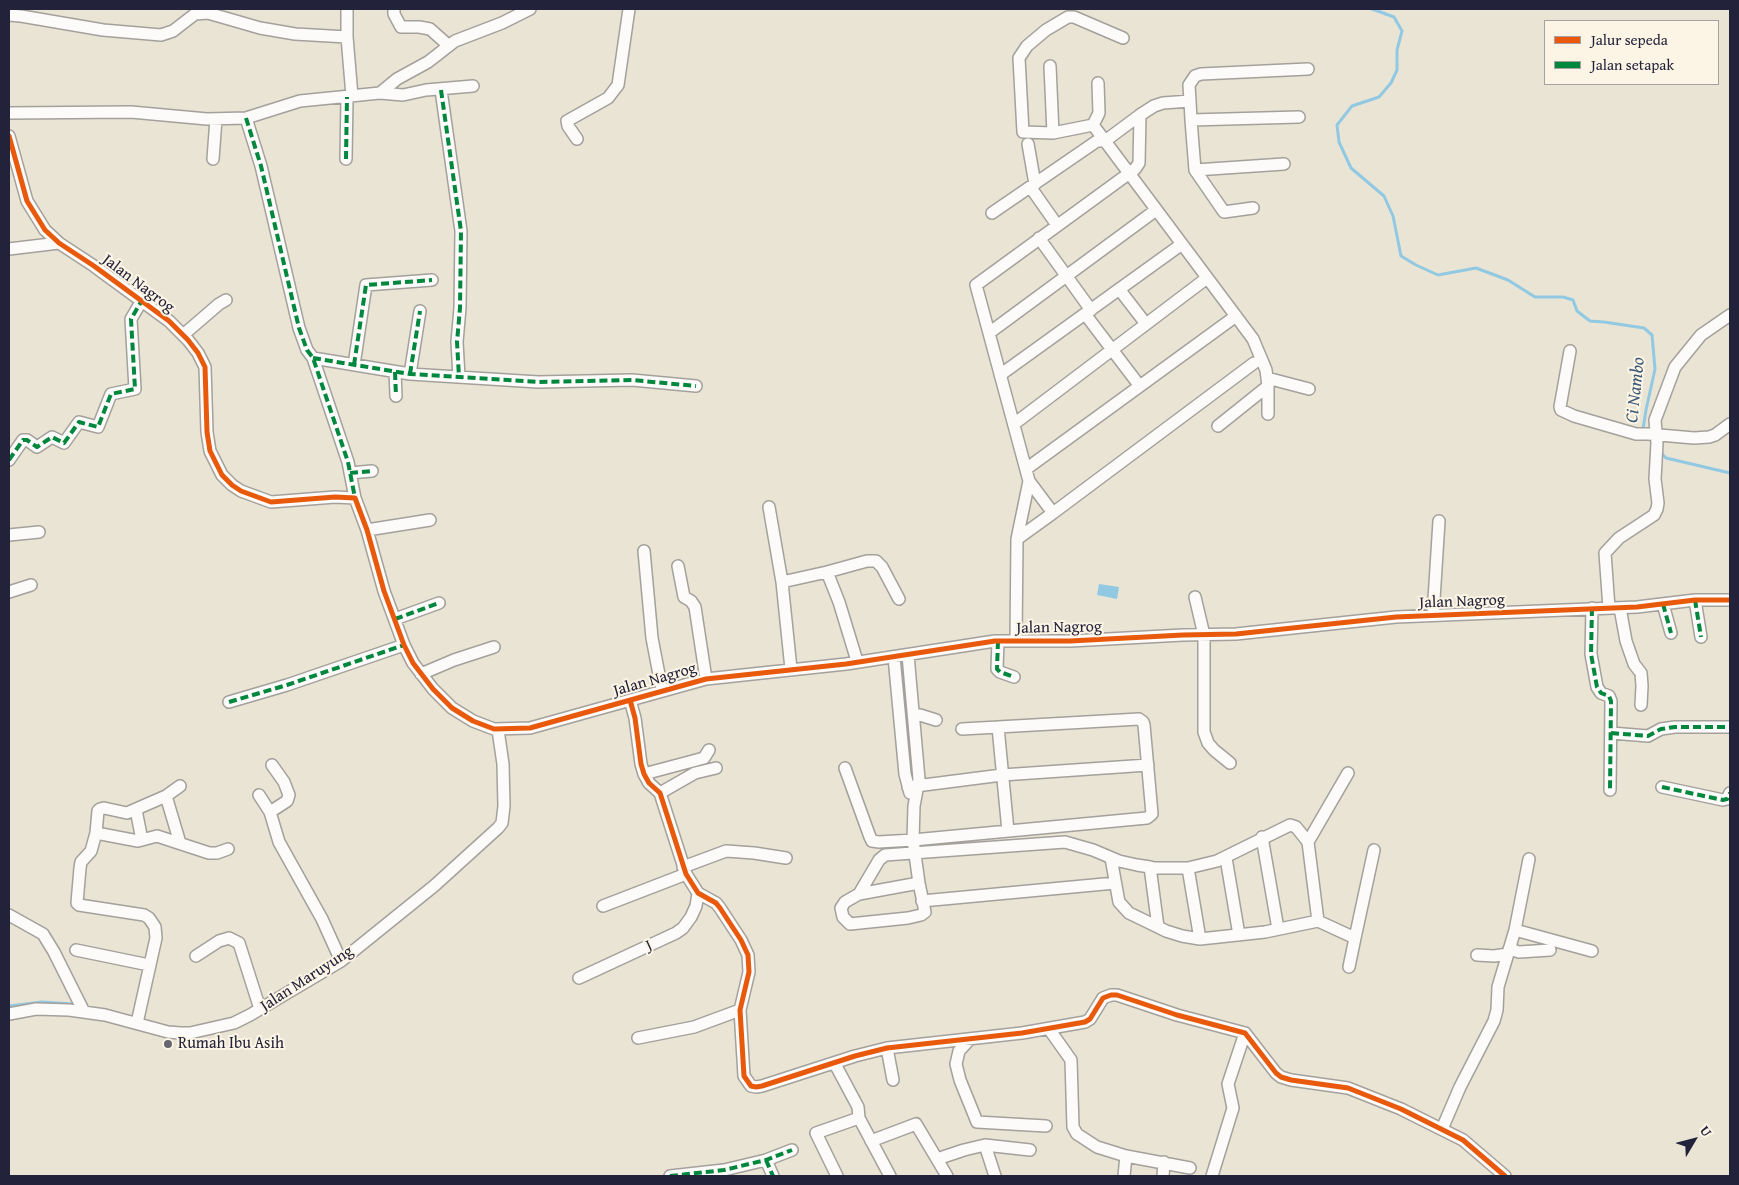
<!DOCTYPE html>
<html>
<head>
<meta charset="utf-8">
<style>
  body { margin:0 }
  #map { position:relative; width:1739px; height:1185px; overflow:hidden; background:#eae4d5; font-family:"Gentium Book Plus",serif }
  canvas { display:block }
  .frame { position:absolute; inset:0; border:10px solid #22223b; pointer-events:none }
  .legend { position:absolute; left:1544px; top:20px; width:175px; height:65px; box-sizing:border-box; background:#fcf5e5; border:1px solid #a5a1a1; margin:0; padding:6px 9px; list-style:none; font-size:15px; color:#22223b }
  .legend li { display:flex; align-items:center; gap:10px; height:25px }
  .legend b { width:25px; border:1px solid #a5a1a1 }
  .north { position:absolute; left:1669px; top:1115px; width:50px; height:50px; -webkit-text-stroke:4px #fcf5e5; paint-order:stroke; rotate:53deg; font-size:14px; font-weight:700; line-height:20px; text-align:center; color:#22223b }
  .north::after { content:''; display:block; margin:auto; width:18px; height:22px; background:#22223b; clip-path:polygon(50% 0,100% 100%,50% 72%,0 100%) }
</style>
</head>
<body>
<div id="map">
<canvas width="1739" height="1185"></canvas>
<div class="frame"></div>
<ul class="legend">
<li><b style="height:6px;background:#e8590c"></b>Jalur sepeda</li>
<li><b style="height:6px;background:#00873e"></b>Jalan setapak</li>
</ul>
<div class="north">U</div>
</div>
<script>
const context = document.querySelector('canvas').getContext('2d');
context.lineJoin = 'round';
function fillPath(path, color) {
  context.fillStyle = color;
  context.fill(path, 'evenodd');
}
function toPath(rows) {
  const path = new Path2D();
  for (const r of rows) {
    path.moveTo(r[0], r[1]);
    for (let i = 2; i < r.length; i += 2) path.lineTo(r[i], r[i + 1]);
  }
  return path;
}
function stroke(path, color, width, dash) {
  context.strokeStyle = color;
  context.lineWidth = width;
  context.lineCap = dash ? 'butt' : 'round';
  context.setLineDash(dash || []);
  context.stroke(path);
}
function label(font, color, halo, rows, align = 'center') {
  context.font = font + ' "Gentium Book Plus",serif';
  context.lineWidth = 4;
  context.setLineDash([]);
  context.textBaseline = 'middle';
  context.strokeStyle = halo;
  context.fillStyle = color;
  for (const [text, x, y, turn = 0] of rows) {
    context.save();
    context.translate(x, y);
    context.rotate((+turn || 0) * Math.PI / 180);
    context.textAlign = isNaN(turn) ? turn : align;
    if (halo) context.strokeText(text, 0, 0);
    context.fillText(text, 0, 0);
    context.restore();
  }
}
const water = toPath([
  [1099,584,1119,587,1117,599,1097,595]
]);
const stream = toPath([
  [1372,9,1394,17,1402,31,1397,50,1397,70,1391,83,1379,97,1352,106,1337,125,1339,142,1351,168,1384,196,1393,216,1401,256,1416,265,1438,275,1476,268,1508,280,1535,297,1563,297,1573,300,1577,311,1590,321,1604,322,1644,328,1652,335,1655,369,1646,410,1643,429,1645,431],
  [1660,452,1666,458,1730,473],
  [9,1006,42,1002,74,1004]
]);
const street = toPath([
  [347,9,347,37,352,96],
  [394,9,394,14,401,27,419,27,430,29,448,45],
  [9,15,21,16,103,30,161,35,173,31,195,14,208,13,260,28,295,34,347,37],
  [1123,38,1074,17,1068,17,1046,30,1027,46,1019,58,1023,132,1053,133,1093,125,1105,141,1140,115],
  [1050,66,1053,133],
  [441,90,461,231,460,308,457,342,459,377],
  [380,93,397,79,428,62,455,41,502,23,530,9],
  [1190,101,1189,85,1195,76,1201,74,1308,69],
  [9,113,131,112,207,119,246,118,300,101,380,93,403,95,426,90,473,86],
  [246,118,261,166,299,328,307,350,313,358,348,462,355,498],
  [1191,120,1195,170,1224,212,1253,208],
  [1093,125,1099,113,1098,83],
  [9,136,27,201,45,230,59,243,94,266,169,321,188,340,198,353,205,367,207,432,210,451,222,475,232,485,241,491,271,502,335,497,355,498,367,530,384,591,404,645,413,663,433,689,452,708,473,721,494,729,530,728,706,679,846,664,995,641,1070,641,1183,635,1236,634,1396,617,1637,607,1695,600,1730,600],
  [577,139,568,126,567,121,608,98,618,85,629,9],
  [1028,144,1035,184],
  [213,159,216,119],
  [346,159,347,97],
  [1195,170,1284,164],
  [1031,188,1057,225],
  [992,213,1097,141,1105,141,1253,339,1266,370,1268,386,1268,414],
  [1039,238,1091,310],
  [9,249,59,243],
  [1119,289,1146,324],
  [1085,314,1139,385],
  [989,333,1156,210],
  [183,335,219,304,226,300],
  [1570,351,1560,407,1561,410,1574,416,1636,434,1648,434,1694,438,1709,437,1715,435,1730,424],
  [313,358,410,374,538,382,632,380,696,386],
  [354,365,366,285,432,280],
  [395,372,396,396],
  [410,374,420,311],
  [1000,375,1182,244],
  [1267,378,1309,389],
  [1014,424,1207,278],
  [1218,426,1268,386],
  [9,460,23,440,27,440,37,447,52,437,64,443,79,422,98,427,111,394,135,389,131,319,141,302],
  [1026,469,1236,316],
  [350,473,372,471],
  [769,507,782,582,791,669],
  [1053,513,1254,363],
  [367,530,430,520],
  [9,535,39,532],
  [1017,539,1053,513,1029,481],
  [644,551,652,638,662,690],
  [678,566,684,597,691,601,695,607,706,679],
  [827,572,839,602,857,661],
  [782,582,827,572,867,561,876,561,882,567,899,599],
  [9,592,31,585],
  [1195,597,1204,635,1204,732,1208,743,1214,750,1230,763],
  [1695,600,1701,637],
  [1663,604,1671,633],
  [1592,608,1591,654,1597,687,1601,693,1609,696,1611,701,1610,790],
  [1609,608,1605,553,1619,538,1654,515,1657,509,1658,503,1655,479,1657,443,1655,420,1675,367,1701,335,1730,315],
  [1620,608,1626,641,1634,664,1641,673,1642,686,1641,705],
  [1433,615,1439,521],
  [395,619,439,603],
  [998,641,997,669,1000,672,1014,677],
  [1016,641,1017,539,1029,481,976,285,1135,169,1139,163,1140,115,1154,106,1163,103,1190,101,1191,120,1299,117],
  [908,655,919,779,914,806,913,840,919,883,925,912,921,915,908,918,850,924,843,917,841,908,845,902,859,894,919,883],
  [894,657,905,774,910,793],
  [421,674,454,660,494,647],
  [630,700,635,718,641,764,644,774,649,783,660,793,686,874,698,893,716,903,720,908,741,940,748,955,749,972,740,1010,744,1076,751,1086,756,1087,762,1086,855,1056,887,1048,1022,1033,1085,1022,1090,1019,1103,998,1111,995,1117,995,1177,1015,1245,1033,1276,1073,1281,1077,1291,1080,1348,1088,1401,1109,1463,1140,1505,1176],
  [229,702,287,685,404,645],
  [914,715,920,715,936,720],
  [962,729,998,727],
  [1611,733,1648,736,1661,729,1675,727,1730,727],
  [845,768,870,837,872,841,879,842,913,840,1147,818,1152,814,1144,725,1143,722,1139,719,998,727,1008,831],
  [644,774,704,758,709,750],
  [908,787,1002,775,1148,765],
  [1662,787,1723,800,1727,799,1730,793],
  [660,793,695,773,716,768],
  [259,795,270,812,279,842,322,919,341,961],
  [166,796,180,843],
  [136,810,142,840],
  [270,812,287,801,289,795,284,782,272,765],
  [96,833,138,841,157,836,209,853,217,853,228,849],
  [1262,837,1278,929],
  [1308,842,1348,773],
  [1111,858,1119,902,1129,913,1158,927],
  [1226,858,1239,935],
  [683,867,726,851,754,853,786,858],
  [1188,868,1200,939],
  [859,894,879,860,885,855,1065,842,1093,850,1119,861,1137,865,1150,867,1154,868,1188,868,1217,861,1290,825,1296,827,1308,842,1318,921,1265,932,1200,939,1182,936,1166,931,1158,927,1150,867],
  [922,901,1115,883],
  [603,906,686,874],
  [9,915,43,934,54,952,84,1012],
  [1318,921,1355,938,1374,850],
  [1515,930,1592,951],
  [1509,949,1519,952,1550,950],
  [76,950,149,965],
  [1477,955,1494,956,1508,954],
  [196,956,219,941,229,938,239,943,260,1009],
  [1349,967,1355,938],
  [579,978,676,933,683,928,691,917,696,906,698,893],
  [9,1014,36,1009,69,1010,105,1015,168,1032,180,1033,190,1033,234,1023,250,1015,341,961,434,886,498,828,502,823,504,806,503,764,498,730],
  [137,1023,156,938,155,927,149,918,144,915,79,905,77,903,80,868,81,862,91,851,96,833,98,811,100,809,104,808,127,813,166,796,180,786],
  [1049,1029,1071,1060,1073,1127,1077,1134,1097,1147,1126,1156,1190,1168],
  [638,1038,694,1027,740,1010],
  [969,1040,959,1051,956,1064,960,1080,977,1122,1046,1126],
  [887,1048,893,1080],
  [835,1064,858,1107,859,1118,890,1176],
  [1442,1129,1460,1087,1494,1021,1497,1010,1498,987,1515,930,1529,859],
  [871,1141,916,1124,947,1176],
  [985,1145,995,1176],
  [937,1159,964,1150,985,1145,1030,1150],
  [766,1160,773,1176],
  [670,1176,724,1170,766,1160,792,1150],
  [837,1176,816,1133,859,1118],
  [1124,1176,1126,1156],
  [1163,1176,1164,1162],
  [1212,1176,1233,1108,1228,1084,1245,1033]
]);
const quiet = toPath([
  [441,90,461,231,460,308,457,342,459,377],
  [246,118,261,166,299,328,307,350,313,358,348,462,355,498],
  [346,159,347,97],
  [313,358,410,374,538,382,632,380,696,386],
  [354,365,366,285,432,280],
  [395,372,396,396],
  [410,374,420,311],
  [9,460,23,440,27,440,37,447,52,437,64,443,79,422,98,427,111,394,135,389,131,319,141,302],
  [350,473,372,471],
  [1695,600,1701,637],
  [1663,604,1671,633],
  [1592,608,1591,654,1597,687,1601,693,1609,696,1611,701,1610,790],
  [395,619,439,603],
  [998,641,997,669,1000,672,1014,677],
  [229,702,287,685,404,645],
  [1611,733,1648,736,1661,729,1675,727,1730,727],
  [1662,787,1723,800,1727,799,1730,793],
  [766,1160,773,1176],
  [670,1176,724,1170,766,1160,792,1150]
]);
const cycleway = toPath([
  [9,136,27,201,45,230,59,243,94,266,169,321,188,340,198,353,205,367,207,432,210,451,222,475,232,485,241,491,271,502,335,497,355,498,367,530,384,591,404,645,413,663,433,689,452,708,473,721,494,729,530,728,706,679,846,664,995,641,1070,641,1183,635,1236,634,1396,617,1637,607,1695,600,1730,600],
  [630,700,635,718,641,764,644,774,649,783,660,793,686,874,698,893,716,903,720,908,741,940,748,955,749,972,740,1010,744,1076,751,1086,756,1087,762,1086,855,1056,887,1048,1022,1033,1085,1022,1090,1019,1103,998,1111,995,1117,995,1177,1015,1245,1033,1276,1073,1281,1077,1291,1080,1348,1088,1401,1109,1463,1140,1505,1176]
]);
const markers = [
  [168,1044,5,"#686671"]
];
const streetNames = [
  ["Jalan Nagrog",138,284,37],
  ["Jalan Nagrog",1462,602,-2],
  ["Jalan Nagrog",1059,628,-1],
  ["Jalan Nagrog",655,680,-16],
  ["J",649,946,-25],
  ["Jalan Maruyung",307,979,-33]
];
const poiNames = [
  ["Rumah Ibu Asih",178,1044]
];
const waterNames = [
  ["Ci Nambo",1636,390,-84]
];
fillPath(water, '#92c9e2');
stroke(stream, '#92c9e2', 3);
stroke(street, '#a4a09b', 14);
stroke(street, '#fcfbf9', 11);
stroke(quiet, '#00873e', 4, [8, 4]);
stroke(cycleway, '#e8590c', 5);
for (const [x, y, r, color] of markers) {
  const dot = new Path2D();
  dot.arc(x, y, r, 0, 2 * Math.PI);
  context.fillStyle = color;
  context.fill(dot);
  stroke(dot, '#fcf5e5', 2);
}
label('16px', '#22223b', '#fcf5e5', streetNames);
label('16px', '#22223b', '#fcf5e5', poiNames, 'left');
label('italic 18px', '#3c5877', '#fcf5e5', waterNames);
</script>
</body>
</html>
